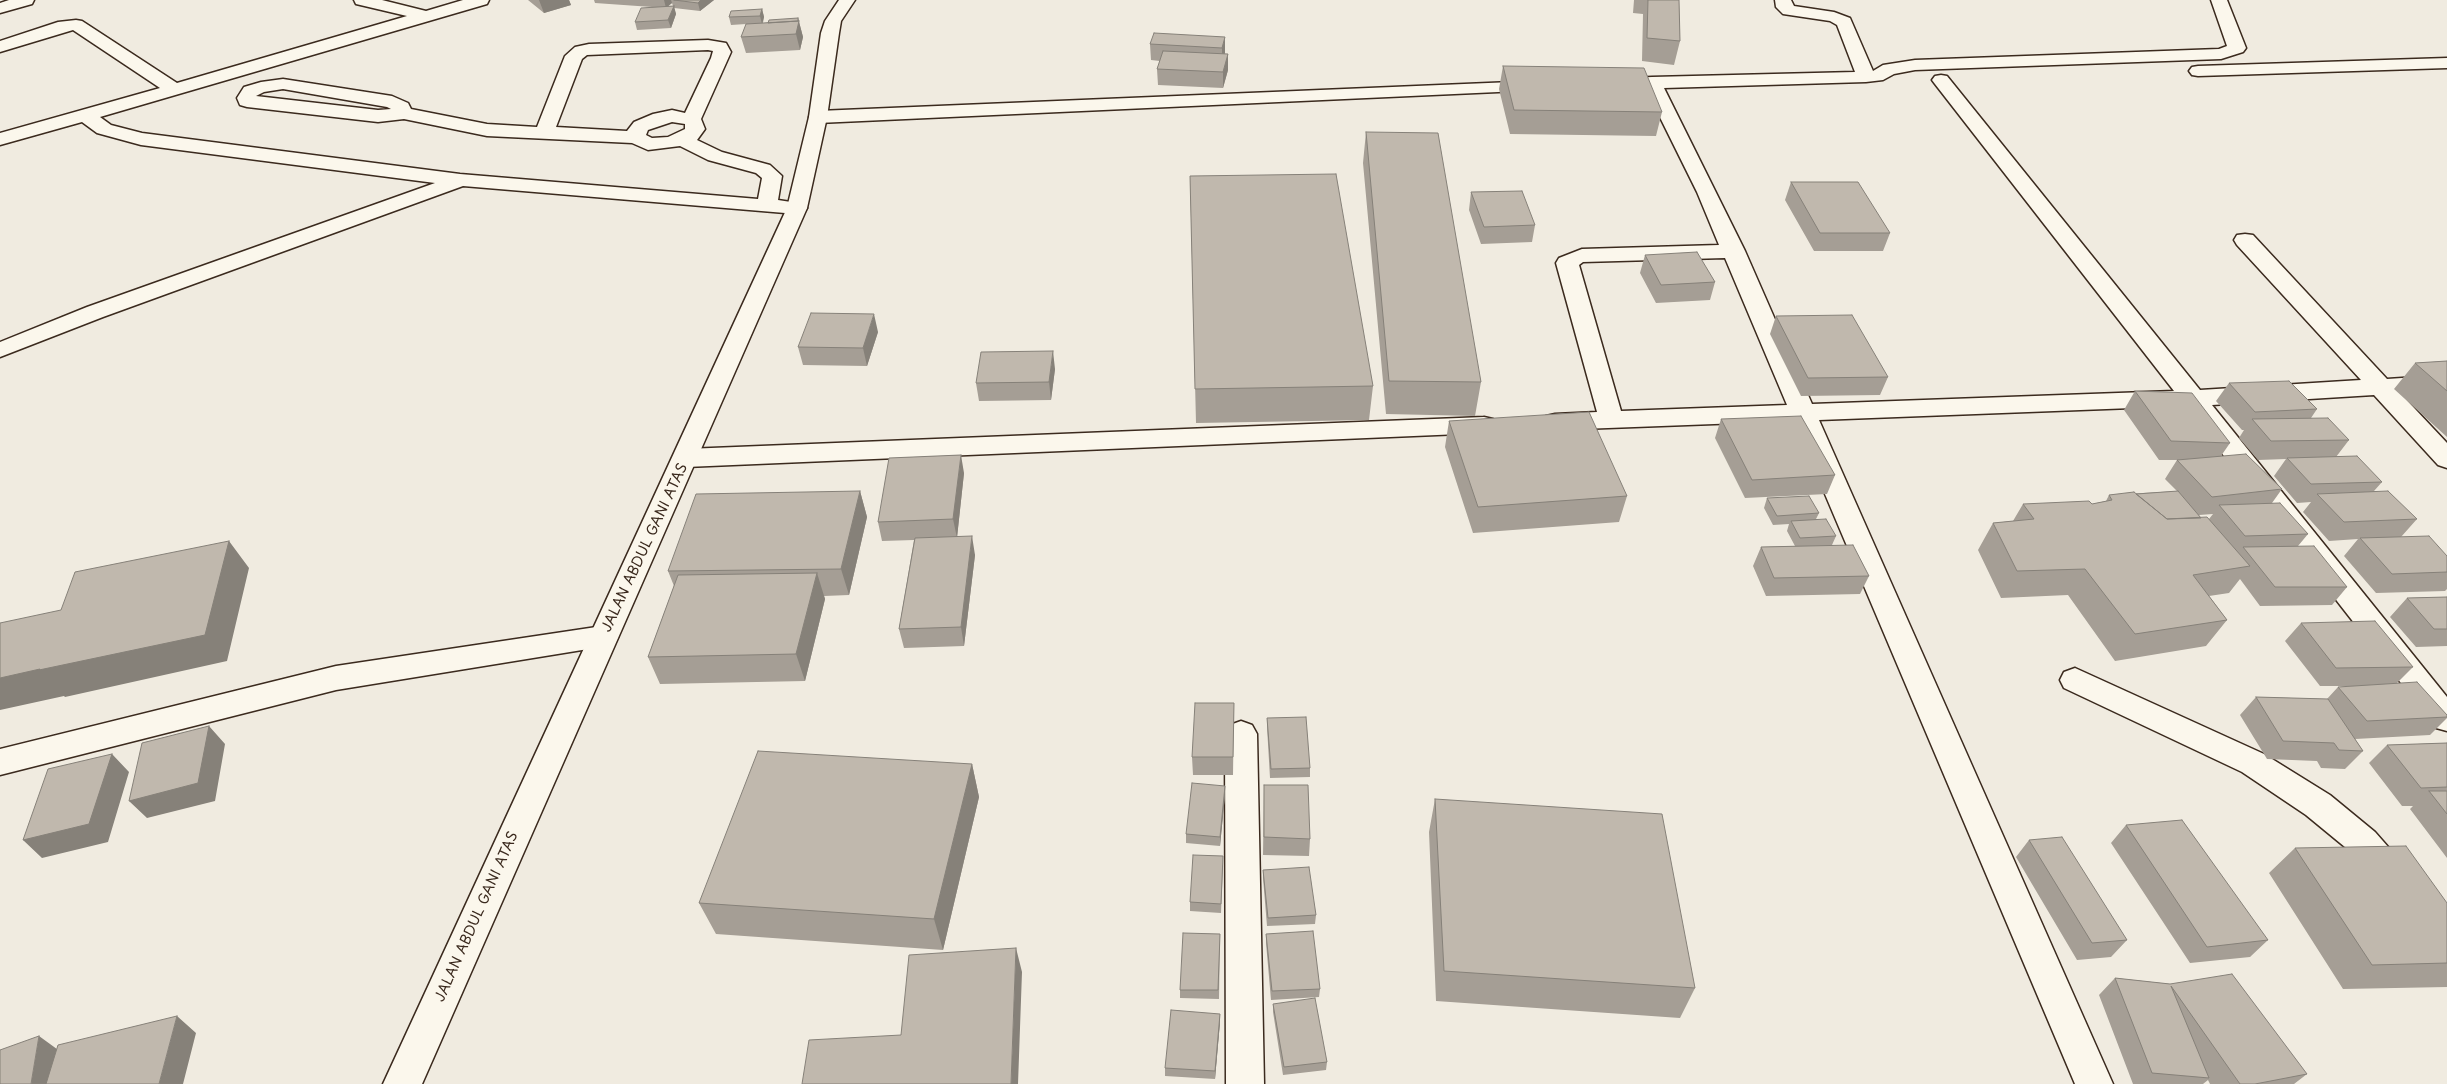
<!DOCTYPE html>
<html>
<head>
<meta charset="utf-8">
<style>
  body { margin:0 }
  canvas { display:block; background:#f0ebe0 }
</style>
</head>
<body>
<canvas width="2447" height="1084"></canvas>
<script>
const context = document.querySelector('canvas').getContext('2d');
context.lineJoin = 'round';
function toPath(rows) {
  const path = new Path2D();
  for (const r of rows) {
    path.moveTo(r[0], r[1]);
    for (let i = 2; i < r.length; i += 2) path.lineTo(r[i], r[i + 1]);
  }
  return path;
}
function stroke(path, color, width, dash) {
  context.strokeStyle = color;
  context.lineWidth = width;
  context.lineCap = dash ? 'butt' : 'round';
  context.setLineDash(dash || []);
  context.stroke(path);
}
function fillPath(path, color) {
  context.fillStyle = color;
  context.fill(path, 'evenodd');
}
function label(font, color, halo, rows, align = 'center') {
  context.font = font + ' "Playpen Sans",sans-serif';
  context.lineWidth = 4.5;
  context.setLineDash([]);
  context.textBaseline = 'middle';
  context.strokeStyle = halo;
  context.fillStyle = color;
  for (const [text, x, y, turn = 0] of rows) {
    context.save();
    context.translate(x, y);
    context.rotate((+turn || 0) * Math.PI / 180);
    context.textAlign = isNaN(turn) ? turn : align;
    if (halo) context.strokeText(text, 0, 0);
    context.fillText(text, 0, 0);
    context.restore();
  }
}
const street = toPath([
  [9,0,34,0,32,4,0,13,0,3,9,0],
  [354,0,382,0,426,11,463,0,489,0,487,4,100,117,111,125,142,133,460,174,758,199,762,178,756,173,708,160,680,146,648,150,632,143,487,136,404,119,378,122,247,107,240,105,237,98,244,87,261,82,283,79,392,96,408,103,411,109,487,124,537,127,565,56,575,47,589,44,708,40,726,43,731,52,701,119,705,129,697,140,722,152,770,165,782,176,778,200,804,204,807,208,804,212,797,214,463,186,103,317,0,357,0,342,87,307,435,183,141,145,97,133,82,122,0,145,0,133,160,88,73,30,0,52,0,41,58,22,76,20,82,21,177,83,407,16,356,4,354,0],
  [708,50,713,51,711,58,685,113,672,110,653,114,634,122,627,131,556,127,582,59,587,55,708,50],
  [283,89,387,107,391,109,378,110,256,96,264,92,283,89],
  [672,122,685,124,685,129,668,137,652,138,646,135,648,130,672,122],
  [1775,0,1791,0,1794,6,1834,12,1850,18,1873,71,1883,65,1915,60,2219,49,2227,46,2211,0,2227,0,2246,48,2243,52,2221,59,1915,70,1894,74,1883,80,1866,82,1664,88,1745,251,1812,404,2174,391,1935,84,1932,80,1935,76,1941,75,1947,76,2200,390,2361,380,2237,245,2234,240,2237,235,2245,234,2253,235,2387,379,2447,375,2447,391,2400,393,2447,443,2447,468,2438,465,2374,395,2212,405,2447,697,2447,731,2436,728,2185,406,1819,420,2113,1084,2075,1084,1794,421,1555,430,1546,428,1542,422,1546,416,1555,414,1597,412,1556,263,1559,258,1582,249,1719,245,1697,192,1646,89,1612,89,1606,88,1603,84,1606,80,1612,79,1652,77,1855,72,1837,25,1830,21,1783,14,1776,7,1775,0],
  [1725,258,1787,405,1621,411,1579,265,1583,262,1725,258],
  [2447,58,2447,68,2198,76,2192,75,2189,71,2192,67,2198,66,2447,58],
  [1536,81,1542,82,1545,86,1542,90,818,123,811,121,809,117,811,113,818,111,1536,81],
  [1484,417,1493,419,1497,425,1493,431,1484,433,686,467,677,464,673,458,677,452,686,449,1484,417],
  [603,626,613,629,618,637,613,645,336,690,0,775,0,749,336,666,603,626],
  [2075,668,2264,754,2330,795,2375,832,2404,865,2409,876,2404,887,2392,891,2380,887,2351,852,2306,815,2242,772,2064,688,2060,680,2064,672,2075,668],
  [1241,721,1252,725,1257,734,1264,1084,1226,1084,1225,734,1230,725,1241,721]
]);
const secondary = toPath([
  [839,0,855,0,841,21,839,33,827,117,807,208,422,1084,383,1084,787,208,809,117,821,33,825,21,839,0]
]);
const wall = toPath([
  [528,0,569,0,571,5,544,13],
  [594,0,714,0,700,11,674,8,676,14,671,28,637,30,635,22,652,7,595,3],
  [672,3,673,6,668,6],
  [1634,0,1679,0,1680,41,1674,65,1642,61,1643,14,1633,13],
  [762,9,764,17,763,23,798,18,803,37,800,50,746,53,741,37,746,24,731,25,729,17],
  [1225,37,1224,54,1228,54,1228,70,1223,88,1158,85,1157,69,1160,61,1151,60,1150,44],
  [1503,66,1662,112,1656,136,1510,134,1499,89],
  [1366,132,1481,382,1475,416,1386,414,1363,163],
  [1190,176,1373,386,1369,420,1196,423],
  [1791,182,1890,233,1883,251,1814,251,1785,200],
  [1471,192,1535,225,1532,242,1481,244,1469,210],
  [1645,255,1715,282,1710,300,1656,303,1640,273],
  [1776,316,1888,377,1880,395,1801,396,1770,334],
  [878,332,867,366,803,365,798,347],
  [2447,361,2447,437,2394,389,2415,363],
  [1055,369,1051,400,979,401,976,383],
  [2229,383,2317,409,2311,418,2349,440,2336,457,2382,482,2374,491,2417,519,2401,537,2447,556,2447,589,2445,591,2376,593,2344,556,2358,539,2329,541,2303,512,2311,502,2297,503,2274,476,2286,459,2258,460,2239,438,2244,430,2242,430,2216,401],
  [2135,391,2230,443,2221,456,2282,489,2272,503,2308,534,2298,546,2347,587,2332,605,2260,606,2240,579,2229,593,2209,596,2227,620,2206,646,2115,661,2068,595,2001,598,1978,550,1993,523,2013,521,2023,504,2092,504,2106,501,2109,495,2177,491,2165,479,2177,460,2180,460,2159,460,2124,410],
  [2213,514,2209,519,2201,518,2199,515],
  [1721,419,1835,475,1827,494,1745,498,1715,438],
  [1449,421,1627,496,1619,522,1473,533,1445,447],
  [964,473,957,537,975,555,964,646,904,648,899,629,914,540,882,541,878,522],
  [860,491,867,517,849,595,824,596,825,599,805,681,660,684,648,657,674,586,668,571],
  [1767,498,1819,513,1816,519,1836,536,1832,545,1869,576,1860,594,1766,596,1753,566,1761,547,1795,546,1787,531,1789,524,1773,525,1764,508],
  [2447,597,2447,646,2416,647,2390,617,2407,598],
  [2301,623,2413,667,2397,683,2447,715,2447,718,2430,735,2355,739,2363,751,2345,769,2321,768,2317,761,2267,759,2240,715,2256,697,2327,699,2338,687,2354,686,2320,686,2285,641],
  [1234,703,1233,775,1193,775,1192,757],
  [1267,718,1310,768,1310,777,1270,778,1267,727],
  [2447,743,2447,858,2410,809,2413,806,2402,806,2369,763,2387,745],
  [972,764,979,797,943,950,716,934,699,903],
  [1264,785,1310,839,1309,856,1263,855],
  [1225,795,1220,846,1186,843,1186,834],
  [1435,799,1695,988,1680,1018,1436,1001,1429,832],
  [2126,825,2268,940,2250,957,2190,963,2111,843],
  [2029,840,2127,940,2111,957,2077,960,2016,857],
  [2295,848,2447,903,2447,987,2343,989,2269,873],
  [1223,865,1221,913,1190,911,1190,902],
  [1263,870,1316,915,1315,924,1267,926,1263,878],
  [1220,934,1219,999,1180,998,1180,990],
  [1266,934,1320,989,1319,997,1271,1000,1266,943],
  [2115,978,2170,984,2307,1074,2294,1084,2210,1084,2208,1080,2203,1084,2133,1084,2099,995],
  [1273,1004,1327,1062,1326,1070,1283,1075,1273,1012],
  [1220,1014,1220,1022,1215,1079,1165,1076,1165,1068]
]);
const shadedWall = toPath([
  [539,0,569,0,571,5,544,13],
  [664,0,671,0,672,3,666,8],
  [701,0,714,0,700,11,698,3],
  [674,6,676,14,671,28,668,20],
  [762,9,764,17,762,24,760,16],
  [798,18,803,37,800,50,796,34,796,26],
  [1225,37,1225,53,1222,64,1222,48],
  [1228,54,1228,70,1223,88,1223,72],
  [874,314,878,332,867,366,863,348],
  [1053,351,1055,369,1051,400,1049,382],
  [961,455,964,473,957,538,953,519],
  [860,491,867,517,849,595,841,569],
  [972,536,975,555,964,646,961,627],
  [229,541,249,568,227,661,65,697,64,696,0,710,0,678],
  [817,573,825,599,805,681,796,654],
  [209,726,225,744,215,801,147,818,129,801],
  [112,754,129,772,108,842,42,858,23,840],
  [972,764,979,797,943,950,934,919],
  [1225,786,1225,795,1220,846,1220,837],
  [1016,948,1022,972,1018,1084,1011,1084],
  [1220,1014,1220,1022,1215,1079,1215,1071],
  [177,1016,196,1033,183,1084,159,1084],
  [39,1036,61,1052,56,1084,31,1084]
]);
const building = toPath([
  [674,0,701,0,698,3,674,0],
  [1648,0,1679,0,1680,41,1647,38,1648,0],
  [674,6,668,20,635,22,641,8,674,6],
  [762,9,760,16,729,17,731,11,762,9],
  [798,18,798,21,768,23,769,20,798,18],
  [799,21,796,34,741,37,746,24,799,21],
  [1154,33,1225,37,1222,48,1150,44,1154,33],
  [1163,51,1228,54,1223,72,1157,69,1163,51],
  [1503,66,1644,68,1662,112,1514,110,1503,66],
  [1366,132,1438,133,1481,382,1389,381,1366,132],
  [1336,174,1373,386,1195,389,1190,176,1336,174],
  [1791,182,1858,182,1890,233,1820,233,1791,182],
  [1522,191,1535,225,1484,227,1471,192,1522,191],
  [1697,252,1715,282,1661,285,1645,255,1697,252],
  [811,313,874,314,863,348,798,347,811,313],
  [1852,315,1888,377,1808,378,1776,316,1852,315],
  [1053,351,1049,382,976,383,981,352,1053,351],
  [2447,361,2447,391,2415,363,2447,361],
  [2289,381,2317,409,2255,412,2229,383,2289,381],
  [2135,391,2192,393,2230,443,2171,441,2135,391],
  [1589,412,1627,496,1478,507,1449,421,1589,412],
  [1801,416,1835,475,1752,480,1721,419,1801,416],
  [2328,418,2349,440,2271,441,2252,419,2328,418],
  [2246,454,2282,489,2212,497,2177,460,2246,454],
  [961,455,953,519,878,522,889,458,961,455],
  [2357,456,2382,482,2311,484,2287,458,2357,456],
  [860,491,841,569,668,571,696,494,860,491],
  [2178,491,2201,518,2167,519,2136,494,2178,491],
  [2388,491,2417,519,2344,522,2317,494,2388,491],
  [2134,492,2167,519,2207,517,2250,566,2193,575,2227,620,2135,634,2085,569,2017,571,1993,523,2034,519,2023,504,2089,501,2092,504,2112,500,2109,495,2134,492],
  [1809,496,1819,513,1777,516,1767,498,1809,496],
  [2280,503,2308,534,2245,536,2219,505,2280,503],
  [1826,519,1836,536,1800,538,1791,521,1826,519],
  [972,536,961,627,899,629,915,538,972,536],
  [2429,536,2447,556,2447,572,2392,574,2360,538,2429,536],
  [229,541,205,635,39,670,40,669,0,678,0,623,61,610,75,572,229,541],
  [1853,545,1869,576,1774,578,1761,547,1853,545],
  [2314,546,2347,587,2275,587,2243,547,2314,546],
  [817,573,796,654,648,657,678,575,817,573],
  [2447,597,2447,629,2434,629,2407,598,2447,597],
  [2375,621,2413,667,2336,668,2301,623,2375,621],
  [2417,682,2447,715,2447,717,2367,721,2338,687,2417,682],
  [2256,697,2328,699,2363,751,2339,750,2334,743,2283,741,2256,697],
  [1195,703,1234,703,1233,757,1192,757,1195,703],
  [1306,717,1310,768,1271,769,1267,718,1306,717],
  [209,726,198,783,129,801,142,743,209,726],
  [2447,743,2447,787,2421,788,2387,745,2447,743],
  [758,751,972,764,934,919,699,903,758,751],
  [112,754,89,824,23,840,48,769,112,754],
  [1192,783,1225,786,1220,837,1186,834,1192,783],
  [1264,785,1308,785,1310,839,1264,837,1264,785],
  [2429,791,2447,791,2447,814,2429,791],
  [1435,799,1662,814,1695,988,1444,971,1435,799],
  [2182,820,2268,940,2207,947,2126,825,2182,820],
  [2062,837,2127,940,2092,943,2029,840,2062,837],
  [2406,846,2447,903,2447,963,2372,965,2295,848,2406,846],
  [1193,855,1223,856,1221,904,1190,902,1193,855],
  [1309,867,1316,915,1268,918,1263,870,1309,867],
  [1313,931,1320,989,1272,991,1266,934,1313,931],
  [1183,933,1220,934,1218,990,1180,990,1183,933],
  [1016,948,1011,1084,802,1084,809,1040,901,1035,909,955,1016,948],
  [2232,974,2307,1074,2255,1084,2240,1084,2171,986,2209,1078,2152,1073,2115,978,2170,984,2232,974],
  [1315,998,1327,1062,1284,1067,1273,1004,1315,998],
  [1171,1010,1220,1014,1215,1071,1165,1068,1171,1010],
  [177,1016,159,1084,46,1084,58,1045,177,1016],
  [39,1036,31,1084,0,1084,0,1050,39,1036]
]);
const streetNames = [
  ["JALAN ABDUL GANI ATAS",645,548,-65],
  ["JALAN ABDUL GANI ATAS",477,917,-66]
];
stroke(street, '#3b2a1e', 3);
stroke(secondary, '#3b2a1e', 3);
fillPath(street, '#fbf7ec');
fillPath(secondary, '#fbf7ec');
fillPath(wall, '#a59e95');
fillPath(shadedWall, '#868179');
fillPath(building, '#c0b8ad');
stroke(building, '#868179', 1);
label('14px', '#3b2a1e', '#fbf7ec', streetNames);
</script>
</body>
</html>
